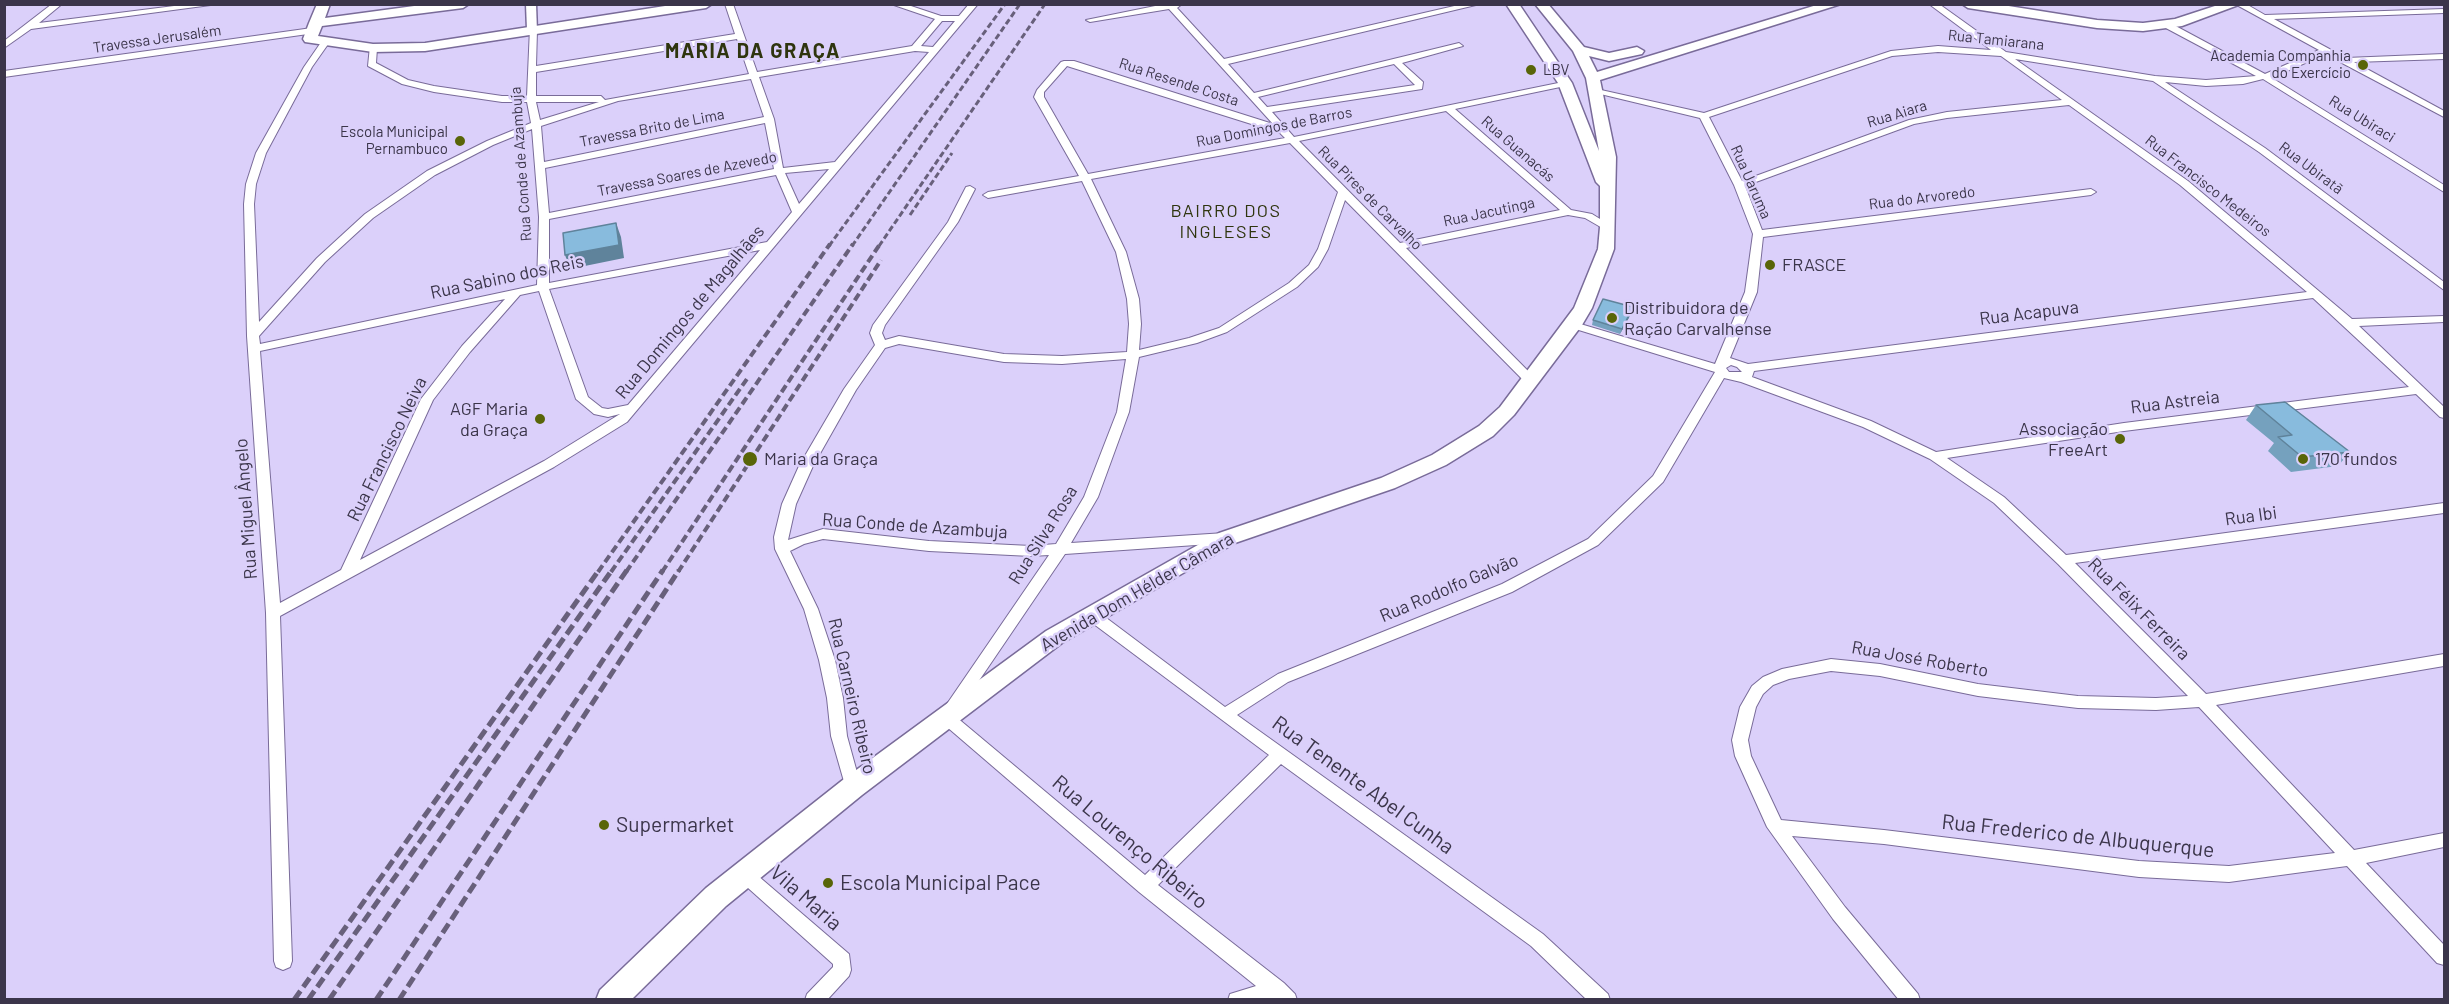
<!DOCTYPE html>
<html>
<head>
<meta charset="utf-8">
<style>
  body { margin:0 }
  #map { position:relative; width:2449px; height:1004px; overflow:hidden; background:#dbd0fa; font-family:Barlow,sans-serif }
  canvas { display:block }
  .frame { position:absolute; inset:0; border:6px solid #3b354a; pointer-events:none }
</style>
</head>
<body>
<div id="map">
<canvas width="2449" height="1004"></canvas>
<div class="frame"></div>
</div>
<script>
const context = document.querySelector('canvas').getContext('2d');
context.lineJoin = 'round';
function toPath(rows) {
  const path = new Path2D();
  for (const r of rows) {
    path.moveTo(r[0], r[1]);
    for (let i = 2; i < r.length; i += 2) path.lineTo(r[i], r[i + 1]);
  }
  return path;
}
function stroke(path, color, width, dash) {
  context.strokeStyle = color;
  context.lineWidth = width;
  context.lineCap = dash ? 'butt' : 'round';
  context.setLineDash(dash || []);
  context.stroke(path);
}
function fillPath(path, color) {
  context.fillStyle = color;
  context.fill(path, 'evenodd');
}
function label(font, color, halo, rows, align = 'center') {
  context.font = font + ' Barlow,sans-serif';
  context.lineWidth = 5;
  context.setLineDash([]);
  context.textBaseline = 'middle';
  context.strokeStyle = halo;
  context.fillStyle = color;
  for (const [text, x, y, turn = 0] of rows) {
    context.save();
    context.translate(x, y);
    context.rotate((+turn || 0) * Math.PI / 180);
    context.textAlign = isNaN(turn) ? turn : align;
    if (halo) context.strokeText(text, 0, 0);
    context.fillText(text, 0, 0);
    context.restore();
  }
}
const street = toPath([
  [52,4,62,4,39,23,190,4,218,4,31,29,4,48,4,41,52,4],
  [725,4,733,4,757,72,912,46,935,19,891,4,905,4,941,16,959,16,969,4,978,4,627,422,554,467,280,616,292,961,290,967,283,970,276,967,274,961,266,613,247,336,244,204,246,184,256,153,304,67,324,38,330,38,331,40,312,67,266,153,256,184,254,204,259,322,317,258,365,214,427,171,487,141,531,123,527,102,502,102,434,92,402,84,368,66,370,46,377,48,376,63,408,80,434,86,502,96,527,96,530,28,537,30,536,66,735,34,725,4],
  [942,21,955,21,933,47,921,46,942,21],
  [737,39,749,74,605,100,601,96,536,96,536,72,737,39],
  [915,51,929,52,835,162,783,168,774,119,759,77,915,51],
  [751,79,764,117,544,162,541,126,618,101,751,79],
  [536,102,599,102,540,120,536,102],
  [765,123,774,169,549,213,545,168,765,123],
  [532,129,539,217,537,285,260,344,259,336,325,262,373,218,435,175,493,145,532,129],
  [829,169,799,204,785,173,829,169],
  [776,175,792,212,767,242,549,283,549,219,776,175],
  [760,250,628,405,608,409,602,408,588,397,549,289,760,250],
  [539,291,576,399,594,414,608,417,620,414,544,461,360,560,433,400,470,352,520,295,539,291],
  [505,299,462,346,421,399,341,570,280,603,260,351,505,299],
  [1165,4,1182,4,1177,8,1224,59,1463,4,1480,4,1228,64,1254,93,1459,43,1463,46,1402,63,1423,82,1422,89,1272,112,1294,137,1568,81,1568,85,1565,86,1455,109,1571,210,1592,214,1613,227,1612,229,1604,229,1585,218,1568,215,1406,248,1535,378,1537,381,1535,384,1527,384,1345,200,1328,249,1318,267,1297,287,1227,332,1197,343,1139,357,1129,412,1098,497,1071,543,1225,533,1232,538,1225,543,1065,554,955,716,1145,875,1269,755,1087,619,1085,615,1087,611,1097,611,1225,707,1278,674,1502,584,1588,539,1653,476,1715,372,1569,327,1567,325,1569,323,1577,323,1715,364,1745,292,1753,234,1734,185,1700,118,1592,92,1592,88,1704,113,1891,51,1938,46,1991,50,1929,4,1939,4,2006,52,2155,76,2206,80,2256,76,2164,27,2164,23,2170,23,2265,74,2319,50,2235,4,2246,4,2265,15,2444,9,2444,13,2274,19,2346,58,2444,54,2444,59,2354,62,2444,111,2444,117,2325,54,2272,78,2444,185,2444,192,2263,79,2243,84,2206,86,2165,82,2265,148,2444,282,2444,290,2259,152,2153,81,2015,59,2188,181,2352,319,2444,316,2444,322,2359,326,2444,407,2444,418,2440,417,2416,394,2124,431,1947,458,2004,497,2066,555,2444,503,2444,513,2075,563,2206,694,2444,654,2444,666,2216,705,2354,850,2444,833,2444,847,2366,863,2444,945,2444,965,2437,963,2347,866,2229,882,2139,877,1884,844,1792,836,1845,907,1918,994,1920,1000,1899,1000,1833,919,1767,827,1735,756,1732,740,1740,707,1752,686,1763,677,1782,669,1831,659,1880,664,1978,684,2078,696,2156,698,2188,696,2058,564,1994,503,1930,459,1863,427,1741,382,1724,378,1663,482,1598,545,1512,592,1288,682,1237,715,1543,934,1608,994,1610,1000,1587,1000,1531,946,1281,764,1158,885,1284,983,1295,994,1297,1000,1228,1000,1230,994,1256,986,1139,892,940,721,938,717,1049,555,1031,556,929,551,823,539,804,544,790,551,818,609,835,660,843,698,847,736,861,787,859,792,853,794,847,792,831,736,827,698,819,660,804,609,775,549,774,537,782,504,799,466,844,389,875,345,870,333,873,325,948,222,966,187,970,186,975,189,958,222,885,325,882,333,885,340,899,336,1004,354,1062,356,1127,352,1129,324,1127,299,1116,252,1082,181,988,198,983,195,988,192,1079,176,1034,97,1037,90,1061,62,1064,61,1074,61,1273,124,1169,9,1090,22,1086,20,1165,4],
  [1938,52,2001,56,2062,100,1947,112,1909,120,1742,181,1709,117,1892,56,1938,52],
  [1394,64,1415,85,1267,107,1258,97,1394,64],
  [1067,66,1280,133,1285,138,1088,174,1044,97,1044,92,1067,66],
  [2069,105,2180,185,2307,292,1748,364,1730,358,1757,292,1763,237,2091,195,2096,192,2091,189,1762,230,1745,186,1914,124,1947,118,2069,105],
  [1446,111,1560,210,1400,243,1299,141,1446,111],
  [1290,143,1338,192,1318,249,1309,265,1289,283,1219,328,1189,338,1139,350,1141,324,1139,299,1126,252,1091,179,1290,143],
  [2313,298,2409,387,2124,423,1936,452,1871,421,1752,377,1754,371,2313,298],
  [899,344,1004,362,1062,364,1126,359,1117,412,1084,497,1056,544,1031,546,929,541,823,529,788,540,796,504,813,466,856,390,885,348,899,344],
  [1731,365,1737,367,1742,372,1729,372,1726,368,1731,365],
  [1831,671,1880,676,1978,696,2078,708,2156,710,2199,707,2335,853,2229,866,2139,861,1884,830,1781,820,1751,756,1748,740,1756,707,1763,694,1773,685,1789,679,1831,671],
  [312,28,316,31,315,33,4,77,4,71,312,28],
  [744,866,750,869,849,954,851,970,849,976,827,1000,805,1000,807,994,833,967,833,964,738,879,735,874,738,869,744,866]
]);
const secondary = toPath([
  [526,4,536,4,537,32,527,30,526,4]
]);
const primary = toPath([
  [317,4,330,4,325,18,429,4,469,4,463,8,322,26,318,36,373,44,425,43,678,4,712,4,706,8,425,51,373,52,305,42,303,39,309,23,317,4],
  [1506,4,1519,4,1572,83,1599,151,1586,78,1573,51,1535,4,1548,4,1584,47,1609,53,1637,47,1644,51,1642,54,1609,61,1589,56,1597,72,1820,4,1841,4,1600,80,1616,157,1614,249,1592,308,1582,325,1514,415,1493,436,1446,465,1395,488,1235,543,1062,643,862,795,726,906,631,1000,596,1000,600,990,706,888,844,779,1046,631,1219,533,1381,478,1432,455,1479,426,1500,407,1574,308,1598,249,1600,227,1600,186,1596,182,1558,83,1506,4],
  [1962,4,1996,4,2097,20,2143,23,2175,19,2221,4,2241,4,2182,26,2143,31,2097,28,1968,8,1962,4]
]);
const railFar2 = toPath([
  [910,215,952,153],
  [829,246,1005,4],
  [852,246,1020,4],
  [879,246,1045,4]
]);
const railFar1 = toPath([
  [598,572,830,244],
  [611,572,749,376],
  [626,572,853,244],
  [662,572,880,244],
  [678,572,881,260]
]);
const rail = toPath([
  [294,1000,599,570],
  [308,1000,612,570],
  [329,1000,627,570],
  [376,1000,663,570],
  [399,1000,679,570]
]);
const wall = toPath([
  [1632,312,1620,334,1592,325,1593,320],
  [2256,405,2350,452,2338,466,2291,472,2268,451,2274,443,2246,420]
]);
const shadedWall = toPath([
  [616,223,621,237,624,258,570,269,565,255],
  [1633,307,1632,312,1620,334,1622,329]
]);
const building = toPath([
  [616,223,619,245,565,255,563,233,616,223],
  [1603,299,1633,307,1622,329,1593,320,1603,299],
  [2285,402,2350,452,2302,457,2278,437,2292,435,2256,405,2285,402]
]);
const markers = [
  [2363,65,6,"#596508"],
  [1531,70,6,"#596508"],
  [460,141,6,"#596508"],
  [1770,265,6,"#596508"],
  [1612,318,6,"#596508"],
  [540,419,6,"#596508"],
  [2120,439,6,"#596508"],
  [750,459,8,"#596508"],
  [2303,459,6,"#596508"],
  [604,825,6,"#596508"],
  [828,883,6,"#596508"]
];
const farStreetnames = [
  ["Travessa Jerusalém",157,39,-8],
  ["Rua Tamiarana",1996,40,6],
  ["Rua Resende Costa",1179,82,18],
  ["Rua Aiara",1897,114,-17],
  ["Rua Ubiraci",2362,119,32],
  ["Rua Domingos de Barros",1274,127,-11],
  ["Travessa Brito de Lima",652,128,-11],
  ["Rua Guanacás",1518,149,41],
  ["Rua Conde de Azambuja",521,164,-94],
  ["Rua Ubiratã",2311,168,37],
  ["Travessa Soares de Azevedo",687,174,-11],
  ["Rua Uaruma",1751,182,66],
  ["Rua Francisco Medeiros",2208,186,38],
  ["Rua Pires de Carvalho",1370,198,45],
  ["Rua do Arvoredo",1922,198,-7],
  ["Rua Jacutinga",1489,212,-12]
];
const farPoinames = [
  ["Academia Companhia",2351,56],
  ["do Exercício",2351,73],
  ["LBV",1543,70,"left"],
  ["Escola Municipal",448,132],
  ["Pernambuco",448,149]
];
const farQuarternames = [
  ["BAIRRO DOS",1226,211],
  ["INGLESES",1226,232]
];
const poiNames = [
  ["FRASCE",1782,265],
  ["Distribuidora de",1624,308],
  ["Ração Carvalhense",1624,329],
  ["AGF Maria",528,409,"right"],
  ["da Graça",528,430,"right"],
  ["Associação",2108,429,"right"],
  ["FreeArt",2108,450,"right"],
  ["Maria da Graça",764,459],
  ["170 fundos",2315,459]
];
const streetNames = [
  ["Rua Sabino dos Reis",507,277,-12],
  ["Rua Domingos de Magalhães",690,312,-50],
  ["Rua Acapuva",2029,313,-7],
  ["Rua Astreia",2175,402,-7],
  ["Rua Francisco Neiva",387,449,-64],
  ["Rua Miguel Ângelo",246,509,-94],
  ["Rua Ibi",2251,516,-8],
  ["Rua Conde de Azambuja",915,526,4],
  ["Rua Silva Rosa",1043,535,-58],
  ["Rua Rodolfo Galvão",1449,588,-23],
  ["Avenida Dom Hélder Câmara",1137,592,-30],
  ["Rua Félix Ferreira",2139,609,45],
  ["Rua José Roberto",1920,659,10],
  ["Rua Carneiro Ribeiro",852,696,77]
];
const farDistrictnames = [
  ["MARIA DA GRAÇA",753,51]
];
const nearStreetnames = [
  ["Rua Tenente Abel Cunha",1363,785,36],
  ["Rua Frederico de Albuquerque",2078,836,6],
  ["Rua Lourenço Ribeiro",1130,842,40],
  ["Vila Maria",806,898,41]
];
const nearPoinames = [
  ["Supermarket",616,825],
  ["Escola Municipal Pace",840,883]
];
stroke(street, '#796b99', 2);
stroke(secondary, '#796b99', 3);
stroke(primary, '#796b99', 3);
fillPath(street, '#fff');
fillPath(secondary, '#fff');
fillPath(primary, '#fff');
stroke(railFar2, '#68607b', 3, [6, 3]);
stroke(railFar1, '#68607b', 4, [8, 4]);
stroke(rail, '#68607b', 5, [11, 5]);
fillPath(wall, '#75a1be');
fillPath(shadedWall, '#5f839b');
fillPath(building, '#8bd');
stroke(building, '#5f839b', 1.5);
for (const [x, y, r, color] of markers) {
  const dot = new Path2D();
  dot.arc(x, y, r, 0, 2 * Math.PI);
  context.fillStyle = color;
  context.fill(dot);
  stroke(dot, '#dbd0fa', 2);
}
label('15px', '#3b354a', '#dbd0fa', farStreetnames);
label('15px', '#3b354a', '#dbd0fa', farPoinames, 'right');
context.letterSpacing = '1.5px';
label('18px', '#2f350e', '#dbd0fa', farQuarternames);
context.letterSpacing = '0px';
label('18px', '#3b354a', '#dbd0fa', poiNames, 'left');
label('18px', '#3b354a', '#dbd0fa', streetNames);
context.letterSpacing = '1.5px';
label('bold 20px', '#2f350e', '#dbd0fa', farDistrictnames);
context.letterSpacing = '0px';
label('21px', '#3b354a', '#dbd0fa', nearStreetnames);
label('21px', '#3b354a', '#dbd0fa', nearPoinames, 'left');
</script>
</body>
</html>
